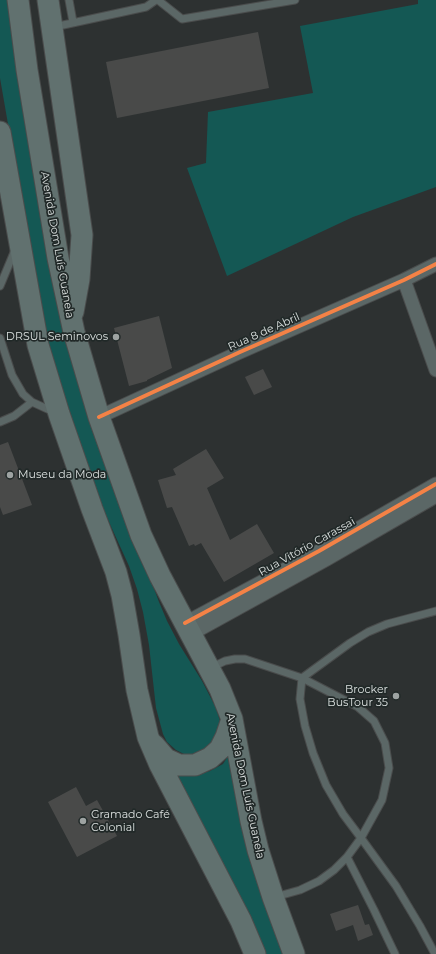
<!DOCTYPE html>
<html>
<head>
<meta charset="utf-8">
<style>
  body { margin:0 }
  canvas { display:block; background:#2d3131 }
</style>
</head>
<body>
<canvas width="436" height="954"></canvas>
<script>
const context = document.querySelector('canvas').getContext('2d');
context.lineJoin = 'round';
function fillPath(path, color) {
  context.fillStyle = color;
  context.fill(path, 'evenodd');
}
function toPath(rows) {
  const path = new Path2D();
  for (const r of rows) {
    path.moveTo(r[0], r[1]);
    for (let i = 2; i < r.length; i += 2) path.lineTo(r[i], r[i + 1]);
  }
  return path;
}
function stroke(path, color, width, dash) {
  context.strokeStyle = color;
  context.lineWidth = width;
  context.lineCap = dash ? 'butt' : 'round';
  context.setLineDash(dash || []);
  context.stroke(path);
}
function label(font, color, halo, rows, align = 'center') {
  context.font = font + ' Montserrat,sans-serif';
  context.lineWidth = 3.5;
  context.setLineDash([]);
  context.textBaseline = 'middle';
  context.strokeStyle = halo;
  context.fillStyle = color;
  for (const [text, x, y, turn = 0] of rows) {
    context.save();
    context.translate(x, y);
    context.rotate((+turn || 0) * Math.PI / 180);
    context.textAlign = isNaN(turn) ? turn : align;
    if (halo) context.strokeText(text, 0, 0);
    context.fillText(text, 0, 0);
    context.restore();
  }
}
const green = toPath([
  [0,0,9,0,111,473,159,602,167,621,179,644,202,681,216,708,220,721,216,740,203,752,193,754,184,754,176,750,167,742,163,734,156,708,149,645,143,612,137,589,129,566,94,489,84,462,50,350,33,268,0,78],
  [418,0,436,0,436,187,353,217,227,276,187,168,206,163,208,112,313,93,300,26,418,4],
  [232,750,285,954,264,954,218,855,175,771,195,775,210,771,223,764]
]);
const building = toPath([
  [258,32,269,88,117,118,106,62],
  [159,316,172,368,147,380,147,381,129,386,114,328],
  [263,369,272,387,254,395,245,377],
  [8,442,32,505,3,515,0,507,0,445],
  [206,449,224,478,207,488,230,540,257,524,274,553,224,582,201,543,195,546,194,544,189,546,172,507,167,508,158,480,176,475,173,469],
  [76,787,86,806,97,800,117,836,77,857,48,802],
  [358,905,365,925,369,924,373,935,358,941,353,925,336,931,330,914]
]);
const lane = toPath([
  [69,0,73,22],
  [158,0,182,19,295,0],
  [54,27,146,7,156,0],
  [0,286,15,250],
  [0,338,12,375,23,394,32,402,54,412],
  [0,422,14,416,32,402],
  [210,668,225,661,235,659,245,659,302,678,350,643,368,632,387,624,436,611],
  [347,857,374,910,395,954],
  [275,897,300,890,319,881,334,870,347,857,361,838,382,800,389,768,385,743,374,721,358,707,302,678,300,699,305,726,313,753,326,785,343,814,361,838,396,886,420,926,435,954]
]);
const street = toPath([
  [404,280,436,370],
  [99,417,240,352,404,280,436,264],
  [185,623,319,551,436,484],
  [191,634,327,559,436,496]
]);
const primary = toPath([
  [18,0,27,70,58,258,74,332,99,417,141,535,160,576,220,689,232,719,251,821,258,850,273,897,294,954],
  [48,0,82,235,79,279,73,312],
  [0,132,38,345,59,414,92,509,116,572,122,595,129,635,137,690,148,737,160,765,241,921,255,954],
  [154,745,166,759,179,765,195,765,210,758,220,749,226,737,232,719]
]);
const cycleway = toPath([
  [99,417,240,352,404,280,436,264],
  [185,623,319,551,436,484]
]);
const markers = [
  [116,337,4,"#9ea3a2"],
  [10,475,4,"#9ea3a2"],
  [396,696,4,"#9ea3a2"],
  [83,821,4,"#9ea3a2"]
];
const streetNames = [
  ["Avenida Dom Luís Guanela",57,245,80],
  ["Rua 8 de Abril",264,332,-24],
  ["Rua Vitório Carassai",307,547,-29],
  ["Avenida Dom Luís Guanela",245,786,78]
];
const poiNames = [
  ["DRSUL Seminovos",108,337],
  ["Museu da Moda",18,475,"left"],
  ["Brocker",388,690],
  ["BusTour 35",388,703],
  ["Gramado Café",91,815,"left"],
  ["Colonial",91,828,"left"]
];
fillPath(green, '#145854');
fillPath(building, '#494a49');
stroke(lane, '#4a4c4c', 9);
stroke(street, '#4a4c4c', 15);
stroke(primary, '#4a4c4c', 23);
stroke(lane, '#5b6766', 7);
stroke(street, '#5b6766', 13);
stroke(primary, '#61716f', 21);
stroke(cycleway, '#f48246', 4);
for (const [x, y, r, color] of markers) {
  const dot = new Path2D();
  dot.arc(x, y, r, 0, 2 * Math.PI);
  context.fillStyle = color;
  context.fill(dot);
  stroke(dot, '#212928', 1.5);
}
label('11px', '#dbe0df', '#212928', streetNames);
label('11px', '#dbe0df', '#212928', poiNames, 'right');
</script>
</body>
</html>
